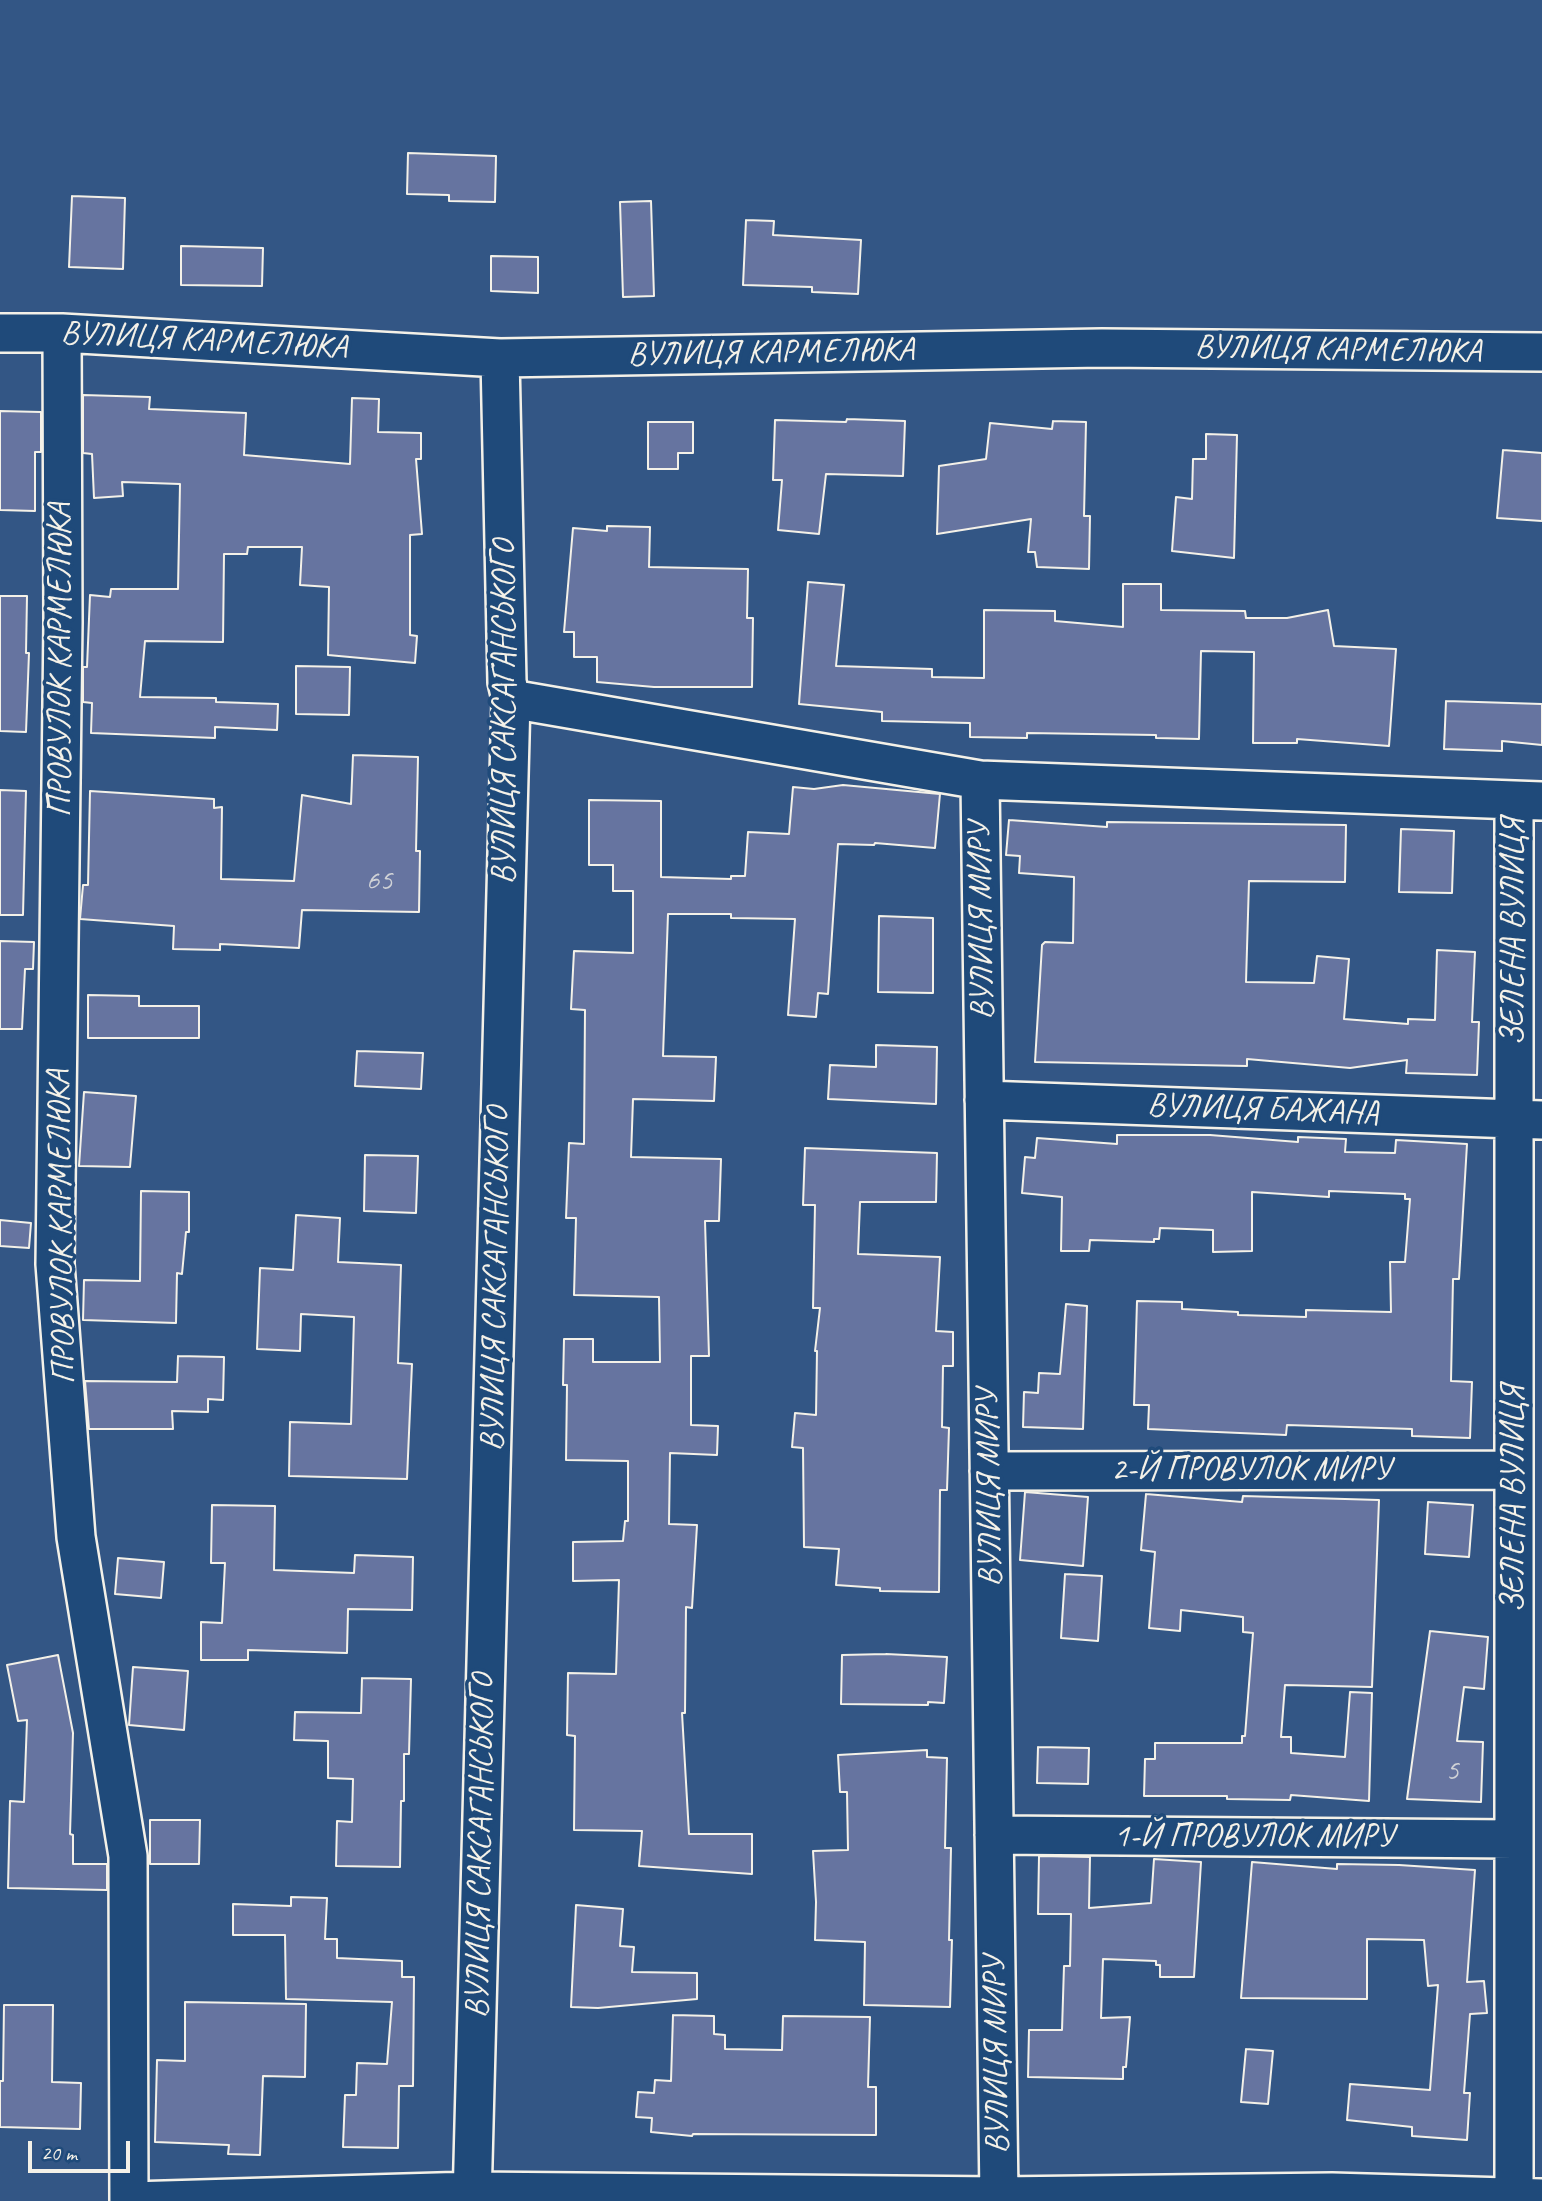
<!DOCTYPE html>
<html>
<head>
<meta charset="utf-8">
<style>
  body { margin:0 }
  #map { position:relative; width:1542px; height:2201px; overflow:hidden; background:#335685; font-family:Caveat,sans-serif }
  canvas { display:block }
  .scale { position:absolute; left:28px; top:2141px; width:102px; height:32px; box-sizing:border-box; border:4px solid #f4f1e8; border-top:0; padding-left:9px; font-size:21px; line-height:24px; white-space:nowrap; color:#f4f1e8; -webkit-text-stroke:5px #1f4a7a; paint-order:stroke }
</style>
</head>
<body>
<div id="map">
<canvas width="1542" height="2201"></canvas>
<div class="scale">20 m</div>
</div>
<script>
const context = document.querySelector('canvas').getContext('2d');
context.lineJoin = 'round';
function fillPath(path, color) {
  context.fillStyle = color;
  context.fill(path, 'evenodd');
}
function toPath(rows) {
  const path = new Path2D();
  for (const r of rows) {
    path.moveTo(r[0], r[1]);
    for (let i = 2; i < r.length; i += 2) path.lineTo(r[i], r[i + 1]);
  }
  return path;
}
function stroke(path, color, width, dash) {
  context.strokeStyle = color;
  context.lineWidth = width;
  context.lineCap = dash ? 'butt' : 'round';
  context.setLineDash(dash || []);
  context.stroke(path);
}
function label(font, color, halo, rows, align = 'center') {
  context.font = font + ' Caveat,sans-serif';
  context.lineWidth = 7;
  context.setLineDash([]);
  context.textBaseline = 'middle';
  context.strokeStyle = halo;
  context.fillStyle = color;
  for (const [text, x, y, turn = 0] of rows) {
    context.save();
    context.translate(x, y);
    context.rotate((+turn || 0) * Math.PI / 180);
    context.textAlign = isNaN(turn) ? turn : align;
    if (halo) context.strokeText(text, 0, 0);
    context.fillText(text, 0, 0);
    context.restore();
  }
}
const building = toPath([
  [408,153,496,156,495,202,449,201,449,195,407,194,408,153],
  [72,196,125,198,123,269,69,267,72,196],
  [651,201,654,296,623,297,620,202,651,201],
  [746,220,774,221,773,235,861,240,858,294,812,292,812,287,743,285,746,220],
  [181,246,263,248,262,286,181,285,181,246],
  [491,256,538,257,538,293,491,291,491,256],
  [83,395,150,397,149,409,246,413,244,455,350,464,352,398,379,399,378,432,421,433,421,459,416,459,422,534,410,535,410,635,417,636,415,663,328,655,329,587,300,585,302,547,248,547,247,554,224,554,223,642,145,641,140,697,216,698,216,702,278,704,277,730,215,727,215,738,91,733,92,703,83,702,83,667,87,667,90,595,110,597,111,589,178,589,180,484,122,482,123,496,94,498,92,454,83,453,83,395],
  [0,411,41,412,41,452,35,452,35,511,0,510,0,411],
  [847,419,905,421,903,476,826,474,819,534,778,530,782,480,773,480,775,420,846,422,847,419],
  [1053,421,1086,422,1084,516,1090,516,1089,569,1037,567,1035,552,1028,552,1031,519,937,534,939,466,986,459,990,423,1052,429,1053,421],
  [648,422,693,422,693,453,678,453,678,469,648,469,648,422],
  [1206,434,1237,435,1234,558,1172,551,1176,497,1192,499,1193,459,1206,459,1206,434],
  [1503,450,1542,453,1542,521,1497,518,1503,450],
  [607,526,650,527,649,567,748,569,747,618,753,618,752,687,654,687,597,682,597,657,574,657,574,632,564,632,573,528,607,531,607,526],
  [808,582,844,585,836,666,932,669,932,677,984,678,984,610,1055,611,1055,621,1123,627,1123,584,1161,584,1161,610,1245,611,1246,618,1287,618,1328,610,1334,646,1396,649,1389,746,1297,739,1297,743,1253,743,1254,652,1201,651,1199,739,1156,738,1156,735,1027,733,1027,738,970,737,970,723,882,721,882,712,799,704,808,582],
  [0,596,27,596,26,653,29,653,26,732,0,731,0,596],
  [296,666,350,667,349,715,296,714,296,666],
  [1446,701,1542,704,1542,745,1502,741,1502,751,1444,749,1446,701],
  [353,755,418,757,416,851,420,851,419,912,302,910,299,948,220,944,220,950,173,949,174,926,80,919,83,885,88,885,90,791,214,799,214,808,222,807,221,879,294,881,302,795,351,804,353,755],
  [843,785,940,794,935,848,875,843,874,845,838,844,828,994,818,993,816,1017,788,1015,795,919,731,918,731,914,668,914,663,1056,716,1057,714,1101,633,1099,631,1157,721,1159,719,1221,705,1221,709,1356,691,1356,691,1425,718,1426,717,1455,670,1453,669,1524,697,1525,692,1608,686,1607,685,1713,682,1713,689,1834,752,1834,752,1874,639,1866,642,1831,574,1830,575,1736,567,1735,568,1673,616,1674,619,1580,573,1581,573,1542,623,1541,625,1521,628,1521,628,1461,566,1460,567,1385,563,1385,564,1339,593,1339,593,1362,660,1362,659,1297,574,1295,576,1218,566,1218,569,1143,584,1144,585,1010,571,1009,574,951,633,953,633,891,613,891,613,865,589,865,589,800,661,801,661,877,731,879,731,876,745,876,748,832,789,834,793,787,814,789,843,785],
  [0,790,26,791,23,915,0,915,0,790],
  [1009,820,1107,827,1107,822,1346,825,1345,882,1249,881,1246,982,1314,983,1317,956,1349,959,1344,1019,1408,1024,1408,1019,1435,1020,1437,950,1475,952,1472,1022,1479,1022,1477,1075,1406,1073,1407,1060,1350,1068,1247,1059,1247,1066,1035,1062,1042,945,1045,942,1073,943,1074,877,1019,873,1020,856,1006,855,1009,820],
  [1401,829,1454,831,1452,893,1399,892,1401,829],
  [879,916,933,918,933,993,878,992,879,916],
  [0,941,34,942,33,969,25,969,22,1029,0,1029,0,941],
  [88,995,139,996,139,1006,199,1006,199,1038,88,1038,88,995],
  [876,1045,937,1047,936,1104,828,1099,830,1065,876,1067,876,1045],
  [357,1051,423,1053,421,1089,355,1086,357,1051],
  [84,1092,136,1096,130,1167,79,1166,84,1092],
  [1117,1135,1210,1135,1298,1142,1298,1137,1346,1139,1345,1152,1395,1153,1396,1140,1467,1144,1459,1279,1453,1279,1451,1381,1472,1382,1470,1438,1412,1436,1412,1429,1287,1425,1286,1435,1148,1429,1149,1405,1134,1405,1137,1301,1182,1302,1182,1309,1238,1312,1238,1315,1306,1317,1306,1310,1391,1312,1390,1262,1405,1262,1410,1199,1405,1199,1405,1194,1329,1191,1329,1197,1252,1192,1252,1251,1213,1252,1213,1230,1160,1228,1159,1239,1154,1239,1154,1242,1090,1240,1089,1251,1061,1251,1062,1197,1022,1193,1025,1157,1035,1158,1037,1138,1117,1144,1117,1135],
  [805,1148,937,1153,936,1202,860,1202,858,1254,940,1257,936,1331,953,1332,953,1366,943,1366,942,1427,949,1428,947,1490,940,1490,939,1592,880,1591,880,1588,836,1585,839,1549,804,1547,803,1448,792,1447,795,1413,816,1415,817,1351,815,1351,820,1308,813,1308,815,1205,803,1205,805,1148],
  [365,1155,418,1156,416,1213,364,1211,365,1155],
  [141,1191,189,1192,189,1232,186,1232,182,1274,177,1273,176,1323,83,1320,84,1280,140,1281,141,1191],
  [296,1215,340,1218,338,1262,401,1265,398,1363,412,1364,407,1479,289,1476,290,1422,351,1424,354,1317,301,1314,300,1351,257,1349,260,1268,293,1270,296,1215],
  [0,1220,31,1223,29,1248,0,1246,0,1220],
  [1066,1304,1087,1306,1083,1429,1023,1427,1024,1392,1038,1393,1039,1373,1060,1374,1066,1304],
  [178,1356,224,1357,223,1400,208,1399,208,1412,172,1411,173,1429,89,1429,85,1381,177,1382,178,1356],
  [1025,1492,1088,1497,1083,1566,1020,1560,1025,1492],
  [1146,1494,1242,1502,1243,1496,1379,1500,1372,1687,1285,1685,1281,1737,1291,1737,1291,1753,1345,1757,1350,1692,1372,1693,1369,1801,1291,1795,1290,1800,1227,1799,1227,1796,1144,1796,1145,1759,1155,1759,1155,1743,1242,1743,1242,1736,1245,1736,1253,1633,1243,1632,1243,1617,1181,1610,1180,1631,1149,1628,1155,1552,1141,1550,1146,1494],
  [1428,1502,1473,1505,1469,1557,1425,1554,1428,1502],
  [212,1505,275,1506,274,1570,354,1573,355,1555,413,1557,412,1610,348,1609,347,1653,248,1650,248,1660,201,1660,201,1622,222,1623,225,1563,211,1563,212,1505],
  [118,1558,164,1562,161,1598,115,1594,118,1558],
  [1065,1574,1102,1576,1098,1641,1061,1638,1065,1574],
  [1430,1631,1488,1637,1484,1689,1464,1687,1457,1741,1483,1742,1481,1802,1407,1799,1430,1631],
  [886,1654,947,1657,944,1703,928,1702,928,1705,841,1704,842,1655,886,1654],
  [58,1655,73,1733,70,1834,73,1835,73,1864,107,1864,107,1890,8,1888,10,1801,24,1802,27,1720,18,1721,7,1665,58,1655],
  [133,1667,188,1671,184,1730,129,1725,133,1667],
  [362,1678,411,1679,409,1754,404,1754,404,1801,401,1801,400,1867,336,1866,337,1821,352,1822,353,1779,328,1778,328,1741,294,1740,295,1712,361,1713,362,1678],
  [1038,1747,1089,1748,1088,1784,1037,1783,1038,1747],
  [927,1750,927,1757,947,1758,945,1848,951,1848,949,1940,952,1940,950,2007,864,2005,865,1942,815,1940,816,1902,813,1851,848,1850,847,1792,840,1792,838,1755,927,1750],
  [150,1820,200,1820,199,1864,150,1864,150,1820],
  [1039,1856,1090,1857,1089,1908,1151,1903,1154,1859,1201,1862,1194,1977,1160,1977,1160,1965,1156,1965,1156,1961,1103,1959,1101,2018,1130,2017,1126,2067,1123,2067,1123,2079,1028,2077,1029,2030,1062,2030,1064,1966,1070,1966,1071,1914,1038,1914,1039,1856],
  [1252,1862,1337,1869,1337,1864,1399,1865,1475,1870,1467,1982,1484,1981,1487,2013,1470,2014,1464,2093,1470,2093,1467,2140,1412,2136,1412,2127,1347,2120,1350,2084,1430,2090,1438,1985,1428,1986,1424,1940,1367,1939,1367,1999,1241,1998,1252,1862],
  [291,1897,327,1898,325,1939,337,1939,337,1958,402,1961,402,1977,414,1977,413,2086,399,2086,398,2148,343,2147,345,2095,356,2095,357,2063,387,2064,392,2002,286,1999,285,1935,233,1935,233,1904,291,1906,291,1897],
  [576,1905,623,1909,620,1946,634,1947,632,1972,697,1973,697,1999,598,2008,571,2007,576,1905],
  [185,2002,306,2004,305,2077,263,2076,260,2155,228,2154,229,2145,155,2142,157,2060,185,2061,185,2002],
  [4,2005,53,2005,52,2082,81,2083,80,2129,0,2127,0,2081,3,2081,4,2005],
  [673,2015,714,2016,714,2034,725,2035,725,2049,782,2050,783,2016,870,2017,868,2087,876,2087,876,2135,693,2134,692,2136,651,2132,652,2118,636,2117,638,2092,654,2093,655,2080,671,2081,673,2015],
  [1246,2049,1273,2051,1268,2104,1241,2102,1246,2049]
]);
const street = toPath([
  [0,333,62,333,500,358,1102,348,1542,352],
  [62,333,63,622,55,1264,76,1537,128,1856,129,2201],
  [511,699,980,780,1542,801],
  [980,780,999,2196],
  [984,1100,1542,1120],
  [989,1471,1514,1470],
  [994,1835,1514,1839],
  [1514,2197,1514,801],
  [131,2201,472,2191,999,2196,1332,2192,1542,2198],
  [472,2201,511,699,507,682,500,358]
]);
const numberNames = [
  ["65",379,881],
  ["5",1452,1771]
];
const streetNames = [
  ["ВУЛИЦЯ КАРМЕЛЮКА",204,341,3],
  ["ВУЛИЦЯ КАРМЕЛЮКА",1338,350,1],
  ["ВУЛИЦЯ КАРМЕЛЮКА",771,353,-1],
  ["ПРОВУЛОК КАРМЕЛЮКА",61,660,-90],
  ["ВУЛИЦЯ САКСАГАНСЬКОГО",505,712,-90],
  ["ВУЛИЦЯ МИРУ",982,921,-91],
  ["ЗЕЛЕНА ВУЛИЦЯ",1514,932,-90],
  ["ВУЛИЦЯ БАЖАНА",1263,1110,2],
  ["ПРОВУЛОК КАРМЕЛЮКА",62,1227,-91],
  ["ВУЛИЦЯ САКСАГАНСЬКОГО",496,1279,-89],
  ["2-Й ПРОВУЛОК МИРУ",1251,1470],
  ["ВУЛИЦЯ МИРУ",990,1488,-91],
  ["ЗЕЛЕНА ВУЛИЦЯ",1514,1499,-90],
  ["1-Й ПРОВУЛОК МИРУ",1254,1837],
  ["ВУЛИЦЯ САКСАГАНСЬКОГО",481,1846,-89],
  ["ВУЛИЦЯ МИРУ",997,2055,-91]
];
fillPath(building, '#6674a0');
stroke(building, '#f4f1e8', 2);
stroke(street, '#f4f1e8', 42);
stroke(street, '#1f4a7a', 37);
label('30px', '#d0d2d6', null, numberNames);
label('33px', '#f4f1e8', '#1f4a7a', streetNames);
</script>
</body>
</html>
